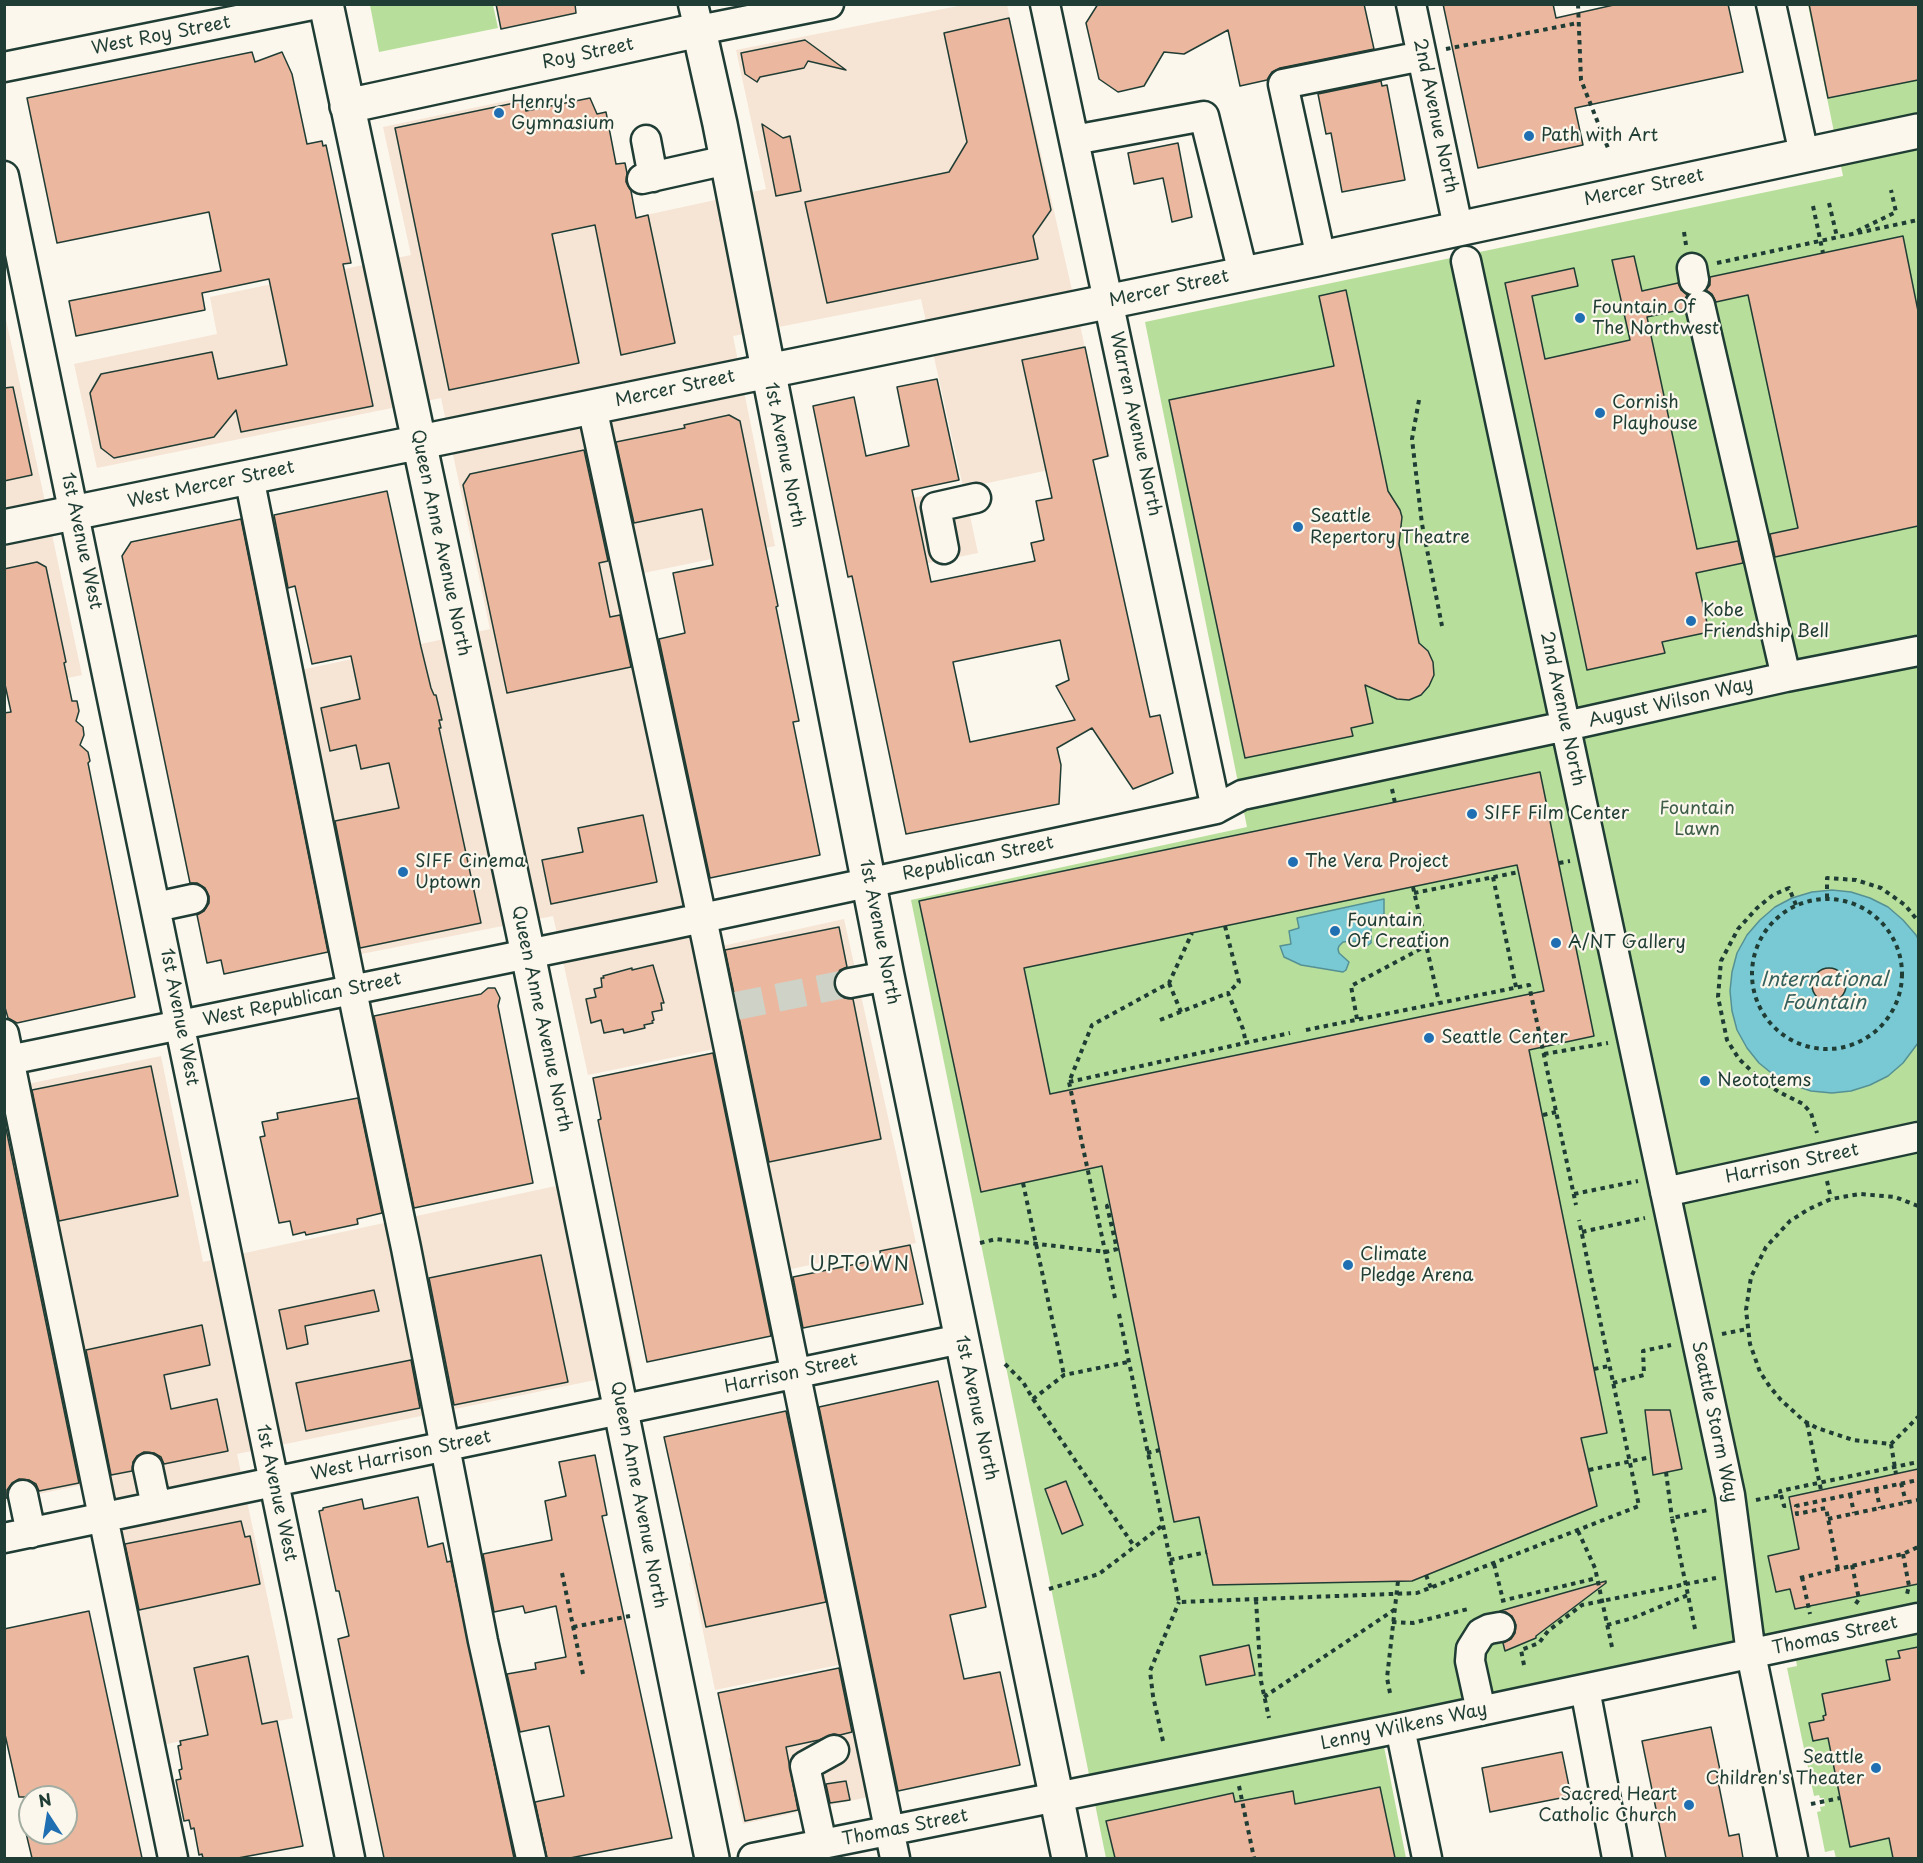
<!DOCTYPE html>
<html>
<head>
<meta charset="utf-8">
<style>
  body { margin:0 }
  #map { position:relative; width:1923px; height:1863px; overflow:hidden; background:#fbf7ec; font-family:"Playpen Sans",sans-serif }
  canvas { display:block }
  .frame { position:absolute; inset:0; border:6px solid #1f3d34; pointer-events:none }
  .north { position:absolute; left:18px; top:1785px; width:60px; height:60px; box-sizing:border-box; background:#fbf7ec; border:2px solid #a3ada2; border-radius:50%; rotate:348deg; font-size:16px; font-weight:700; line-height:24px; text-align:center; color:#1f3d34 }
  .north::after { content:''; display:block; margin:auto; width:21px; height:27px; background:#1f6fb2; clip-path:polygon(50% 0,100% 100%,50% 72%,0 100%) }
</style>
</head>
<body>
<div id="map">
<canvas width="1923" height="1863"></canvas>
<div class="frame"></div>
<div class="north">N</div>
</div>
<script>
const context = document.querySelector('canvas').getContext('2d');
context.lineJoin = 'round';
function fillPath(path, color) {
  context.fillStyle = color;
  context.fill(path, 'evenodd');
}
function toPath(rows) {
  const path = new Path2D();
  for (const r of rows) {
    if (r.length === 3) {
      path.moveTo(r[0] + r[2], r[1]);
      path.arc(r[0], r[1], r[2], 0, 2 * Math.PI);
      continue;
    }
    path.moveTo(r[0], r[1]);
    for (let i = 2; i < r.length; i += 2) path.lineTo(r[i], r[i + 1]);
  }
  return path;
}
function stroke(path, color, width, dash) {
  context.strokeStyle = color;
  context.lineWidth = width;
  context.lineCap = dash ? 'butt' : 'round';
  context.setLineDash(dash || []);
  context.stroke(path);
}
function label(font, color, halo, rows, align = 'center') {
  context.font = font + ' "Playpen Sans",sans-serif';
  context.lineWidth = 4.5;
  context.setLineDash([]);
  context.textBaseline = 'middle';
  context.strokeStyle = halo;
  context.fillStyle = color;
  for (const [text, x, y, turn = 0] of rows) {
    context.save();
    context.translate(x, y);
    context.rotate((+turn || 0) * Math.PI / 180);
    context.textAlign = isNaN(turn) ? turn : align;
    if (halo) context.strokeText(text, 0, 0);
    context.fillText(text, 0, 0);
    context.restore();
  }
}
const built = toPath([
  [963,5,1007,5,1110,457,964,488,978,553,848,579,834,515,963,487,921,299,733,336,775,546,624,577,704,950,844,919,916,1243,781,1271,733,1045,588,1075,553,916,351,956,292,672,490,629,441,398,97,468,74,364,217,334,210,297,411,255,383,127,525,97,554,235,766,189,736,50],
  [4,310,82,675,5,691,4,691],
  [161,1056,203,1262,593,1178,634,1372,237,1454,293,1718,138,1750,82,1485,5,1501,4,1089],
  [821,1534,848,1663,715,1690,689,1563],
  [862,1730,877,1795,743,1824,729,1758]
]);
const green = toPath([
  [370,5,493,5,498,28,379,52],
  [1808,5,1918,5,1918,1858,1836,1858,1834,1850,1825,1852,1817,1812,1821,1811,1820,1807,1825,1806,1824,1798,1820,1798,1819,1795,1814,1796,1787,1668,1797,1666,1791,1632,1378,1716,1406,1858,1106,1858,911,900,1247,827,1145,322,1843,176]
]);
const water = toPath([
  [1832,890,1851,892,1870,898,1888,907,1903,920,1916,935,1918,939,1918,1043,1903,1063,1888,1076,1870,1085,1851,1091,1832,1093,1811,1091,1793,1085,1775,1076,1759,1063,1747,1048,1737,1030,1732,1011,1730,991,1732,972,1737,953,1747,935,1760,920,1775,907,1792,898,1812,892,1832,890],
  [1384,899,1384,914,1371,920,1371,943,1364,948,1361,942,1351,941,1343,942,1339,946,1338,949,1339,953,1349,962,1346,970,1343,972,1301,965,1284,957,1280,946,1291,944,1289,931,1299,928,1297,918,1384,899]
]);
const building = toPath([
  [496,4,575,4,576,13,501,29,496,4],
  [1098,4,1364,4,1374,49,1280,68,1272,72,1267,80,1240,86,1228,30,1184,54,1164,52,1144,86,1118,92,1099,79,1086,23,1098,4],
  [1443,4,1553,4,1556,18,1618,4,1728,4,1743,72,1575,108,1583,145,1478,168,1443,4],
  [1809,4,1918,4,1918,80,1828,98,1809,4],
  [1009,18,1051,210,1033,236,1038,259,827,303,805,202,949,172,967,142,944,33,1009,18],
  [805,40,846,70,808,61,804,68,760,77,757,82,745,74,741,53,805,40],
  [252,52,255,62,282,52,292,74,307,144,322,141,323,146,326,145,351,263,343,264,373,406,241,432,236,410,214,437,114,458,101,448,90,393,101,374,212,352,218,379,287,365,269,279,202,293,205,310,76,336,69,301,221,271,209,212,57,243,27,98,252,52],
  [1381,81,1382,86,1387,85,1405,180,1342,192,1331,133,1326,134,1318,94,1381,81],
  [590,98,597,114,606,112,616,164,625,163,627,173,626,182,631,191,636,218,648,215,675,343,621,355,595,225,552,234,579,363,449,390,395,128,524,101,526,111,590,98],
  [762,124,783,138,790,136,801,191,776,196,762,124],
  [1178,143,1192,217,1172,222,1163,178,1134,184,1128,153,1178,143],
  [1903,236,1918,311,1918,526,1775,557,1770,534,1798,528,1748,295,1716,302,1712,294,1706,290,1710,285,1710,277,1903,236],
  [1634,256,1642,291,1678,283,1681,290,1687,295,1684,301,1684,309,1647,317,1697,549,1738,541,1743,563,1696,573,1709,632,1662,642,1665,653,1587,670,1505,283,1574,268,1578,286,1532,296,1545,359,1630,340,1612,260,1634,256],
  [1346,290,1388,491,1400,510,1402,517,1399,544,1419,643,1428,651,1433,662,1434,675,1429,686,1421,695,1409,700,1397,699,1365,685,1373,723,1351,728,1353,736,1245,758,1169,400,1334,366,1319,296,1346,290],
  [1085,347,1108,456,1093,460,1150,717,1160,715,1173,773,1133,789,1092,728,1057,748,1061,765,1059,804,906,834,852,576,848,577,813,406,854,397,866,456,909,446,897,387,937,379,959,480,912,490,931,582,1035,561,1031,543,1044,540,1036,501,1052,498,1022,360,1085,347],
  [1060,640,1069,680,1056,686,1075,720,970,742,953,662,1060,640],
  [13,387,32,475,4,481,4,388,13,387],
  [729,415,740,421,766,548,778,606,776,607,799,721,793,722,820,855,710,878,659,639,685,633,673,573,713,565,702,509,634,523,616,442,685,428,684,425,729,415],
  [584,450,608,561,599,563,610,617,620,615,631,667,507,693,463,485,470,474,584,450],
  [387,491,421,647,431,688,434,695,436,695,442,720,439,720,441,728,439,728,481,923,360,948,335,821,399,808,389,763,361,769,356,745,330,751,321,708,360,699,351,656,312,664,295,586,288,588,274,515,387,491],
  [241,519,328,952,224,974,221,960,207,963,197,915,204,911,209,903,209,896,205,888,197,883,190,883,122,556,131,542,241,519],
  [37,562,46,567,66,662,64,663,72,701,77,701,79,711,76,721,83,727,84,735,80,745,88,752,90,761,88,763,135,997,17,1023,8,1018,4,1004,4,713,11,712,4,680,4,569,37,562],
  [1540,772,1594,1036,1529,1050,1607,1433,1581,1438,1597,1506,1412,1581,1213,1585,1199,1517,1174,1522,1102,1166,981,1192,919,901,1540,772],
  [1517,865,1544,991,1050,1094,1024,968,1517,865],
  [643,815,657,882,551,904,542,860,583,852,578,828,643,815],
  [839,927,847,967,840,970,835,977,834,987,837,993,844,998,853,999,881,1139,769,1162,725,950,839,927],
  [653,965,664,1003,661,1003,662,1010,652,1012,654,1020,652,1021,653,1023,644,1025,645,1028,624,1033,623,1029,604,1033,601,1020,591,1023,586,999,596,997,594,989,602,987,601,978,604,978,603,976,632,968,632,970,653,965],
  [1829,985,17],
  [488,988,495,988,500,998,498,1006,533,1183,414,1208,374,1016,481,994,488,988],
  [713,1053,771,1336,647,1362,598,1120,601,1119,593,1078,713,1053],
  [151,1066,178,1196,59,1221,32,1090,151,1066],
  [358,1098,382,1213,357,1219,358,1224,306,1235,305,1232,293,1235,290,1221,279,1223,260,1137,265,1136,262,1122,278,1119,277,1113,358,1098],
  [4,1119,79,1483,39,1491,36,1484,29,1480,19,1479,12,1483,7,1490,7,1498,4,1498,4,1119],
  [910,1245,923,1304,803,1328,793,1277,881,1259,880,1251,910,1245],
  [541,1255,568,1382,454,1405,429,1278,541,1255],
  [374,1290,379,1311,305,1326,308,1344,287,1349,279,1310,374,1290],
  [202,1325,210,1365,164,1375,171,1409,217,1399,228,1451,164,1464,161,1457,154,1453,144,1452,137,1456,133,1462,132,1471,111,1475,86,1350,202,1325],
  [411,1360,420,1408,306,1431,296,1383,411,1360],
  [938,1381,986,1607,950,1615,964,1679,1000,1672,1020,1765,898,1791,819,1407,938,1381],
  [1645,1410,1670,1410,1682,1469,1653,1475,1645,1410],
  [786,1411,826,1602,706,1627,664,1437,786,1411],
  [595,1455,607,1515,602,1516,672,1838,570,1858,547,1858,535,1802,564,1796,549,1726,520,1732,507,1674,536,1669,535,1663,566,1657,556,1606,525,1613,523,1606,494,1612,483,1554,552,1540,545,1501,566,1496,559,1462,595,1455],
  [1918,1469,1918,1584,1795,1609,1790,1589,1776,1592,1768,1556,1799,1549,1789,1497,1918,1469],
  [1066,1481,1083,1525,1062,1534,1045,1489,1066,1481],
  [418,1497,428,1547,443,1543,447,1562,451,1561,514,1858,384,1858,338,1639,349,1636,339,1591,336,1591,319,1511,323,1510,323,1508,362,1499,364,1509,418,1497],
  [241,1521,245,1537,250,1536,260,1584,139,1610,125,1544,241,1521],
  [1606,1581,1606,1583,1536,1636,1536,1638,1505,1651,1503,1643,1511,1639,1515,1633,1516,1625,1512,1616,1506,1612,1500,1611,1606,1581],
  [89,1611,142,1858,32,1858,26,1833,66,1833,66,1797,19,1797,4,1730,4,1629,89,1611],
  [1249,1645,1255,1675,1206,1685,1200,1656,1249,1645],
  [1918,1647,1918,1858,1893,1858,1889,1838,1850,1847,1828,1738,1813,1741,1809,1723,1824,1720,1823,1716,1826,1715,1822,1694,1890,1680,1886,1660,1900,1658,1898,1651,1918,1647],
  [248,1656,262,1724,277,1721,303,1846,238,1858,203,1858,202,1854,199,1855,194,1828,191,1829,189,1820,184,1821,176,1780,181,1779,179,1770,182,1769,178,1746,181,1745,180,1741,208,1735,194,1668,248,1656],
  [839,1668,852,1732,840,1735,834,1734,819,1740,786,1747,798,1810,745,1821,718,1693,839,1668],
  [1711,1727,1721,1775,1717,1776,1729,1836,1739,1834,1743,1858,1666,1858,1642,1741,1711,1727],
  [1562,1752,1571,1796,1490,1812,1482,1768,1562,1752],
  [846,1781,850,1800,830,1803,826,1784,846,1781],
  [1380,1787,1395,1858,1115,1858,1106,1821,1233,1793,1235,1802,1293,1791,1295,1804,1380,1787]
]);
const minorTunnel = toPath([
  [736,1006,850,983]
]);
const path = toPath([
  [1578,4,1581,80,1608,148],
  [1446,49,1578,23],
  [1829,203,1837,237],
  [1857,231,1896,212,1891,190],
  [1684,232,1686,245],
  [1717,263,1918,220],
  [1419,400,1412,439,1422,524,1442,626],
  [1392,789,1395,803],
  [1559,863,1570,861],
  [1493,877,1516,987],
  [1413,887,1439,1002],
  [1414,893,1519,872],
  [1827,898,1827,878,1856,880,1881,888,1905,905,1918,921],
  [1827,974,75],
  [1796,905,1789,888,1773,895,1757,908,1738,929,1721,961,1718,997,1727,1040,1739,1059,1762,1081,1779,1092,1803,1104,1811,1113,1817,1133],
  [1225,926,1239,982,1228,993],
  [1169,983,1181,1012],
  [1357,1019,1351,986,1426,946],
  [1160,1020,1228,993,1243,1029,1246,1043],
  [1306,1030,1529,985,1576,1205],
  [1544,1054,1608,1043],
  [1069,1082,1290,1033],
  [1543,1115,1556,1112],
  [1827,1181,1831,1199],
  [1023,1183,1064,1375],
  [1574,1194,1638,1181],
  [1918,1206,1895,1197,1860,1194,1831,1199,1809,1209,1790,1221,1766,1247,1751,1277,1746,1310,1750,1344,1760,1372,1770,1387,1781,1400,1804,1421,1817,1428,1853,1440,1891,1444,1918,1417],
  [1582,1232,1645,1218],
  [980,1243,996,1239,1106,1252,1117,1249,1107,1206,1110,1205],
  [1115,1298,1069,1082,1092,1025,1169,983,1192,933],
  [1119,1314,1179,1602,1417,1593,1639,1506,1579,1220],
  [1722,1334,1747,1329],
  [1005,1364,1023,1382,1033,1399,1064,1375,1128,1362],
  [1594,1369,1609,1366],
  [1613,1383,1644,1375,1643,1351,1671,1345],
  [1033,1399,1134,1546],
  [1807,1423,1821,1490],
  [1891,1444,1896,1474],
  [1147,1453,1160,1450],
  [1589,1470,1651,1457],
  [1666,1472,1672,1518],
  [1901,1483,1906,1502],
  [1876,1489,1880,1508],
  [1850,1494,1854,1513],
  [1781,1495,1784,1506,1791,1505],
  [1756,1500,1781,1495,1780,1491,1918,1462],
  [1828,1519,1918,1500],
  [1578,1531,1595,1568,1612,1647],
  [1903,1554,1909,1586,1907,1594],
  [1170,1560,1207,1552],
  [1494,1564,1503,1600],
  [1852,1565,1859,1599,1855,1605],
  [1838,1569,1826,1508,1797,1514,1796,1506,1918,1480],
  [562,1573,583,1674],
  [1426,1575,1431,1588],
  [1802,1577,1810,1614],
  [1800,1578,1903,1554,1918,1547],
  [1049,1589,1099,1574,1163,1525],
  [1256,1600,1261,1681,1269,1718],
  [1501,1601,1597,1578],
  [1392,1622,1413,1623,1468,1609],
  [1607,1625,1633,1618,1688,1595],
  [573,1627,630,1616],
  [1695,1629,1672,1518,1708,1510],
  [1524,1665,1521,1650,1539,1643,1548,1631,1582,1605,1716,1578],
  [1390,1693,1387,1678,1398,1581],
  [1264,1697,1394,1610],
  [1163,1741,1153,1696,1150,1671,1179,1602],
  [1239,1786,1254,1858],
  [1811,1804,1840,1798]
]);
const minor = toPath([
  [693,4,699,30,829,4],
  [1045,4,1216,809],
  [1411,4,1458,227],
  [1771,4,1804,154],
  [4,67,317,4],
  [646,140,653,177],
  [1074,140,1204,116,1243,273],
  [4,176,301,1613,350,1858],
  [642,179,727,160],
  [1321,258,1283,84,1422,56],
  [1466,261,1730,1495,1751,1654,1793,1858],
  [1692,268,1694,280],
  [1700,305,1786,677],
  [592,407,707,942,895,1858],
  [249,477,357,1015,406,1248,483,1641,531,1858],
  [944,549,936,507,976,498],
  [156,907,193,899],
  [850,983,887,976],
  [4,1034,173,1858],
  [4,1061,660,927,1216,809,1242,795,1566,726,1786,677,1918,651],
  [1665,1192,1918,1137],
  [148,1468,156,1506],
  [23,1495,31,1533],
  [4,1538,961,1339],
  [1585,1689,1617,1858],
  [1481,1711,1470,1661,1471,1649,1481,1633,1489,1629,1500,1627],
  [1400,1728,1427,1858],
  [822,1844,805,1766,834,1750],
  [753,1858,1400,1728,1918,1618]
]);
const major = toPath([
  [326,4,528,954,712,1858],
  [347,106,699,30,720,124,887,976,1069,1858],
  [4,527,1317,259,1918,131]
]);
const pathBridge = toPath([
  [1813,206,1823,253]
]);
const markers = [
  [499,113,6,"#1f6fb2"],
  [1529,136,6,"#1f6fb2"],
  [1580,318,6,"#1f6fb2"],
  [1600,413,6,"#1f6fb2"],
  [1298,527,6,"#1f6fb2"],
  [1691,621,6,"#1f6fb2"],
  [1472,814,6,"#1f6fb2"],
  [1293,862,6,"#1f6fb2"],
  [403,872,6,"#1f6fb2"],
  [1335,931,6,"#1f6fb2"],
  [1556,943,6,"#1f6fb2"],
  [1429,1038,6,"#1f6fb2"],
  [1705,1081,6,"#1f6fb2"],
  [1348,1265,6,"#1f6fb2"],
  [1876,1768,6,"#1f6fb2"],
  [1689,1805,6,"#1f6fb2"]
];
const streetNames = [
  ["West Roy Street",161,36,-11],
  ["Roy Street",588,54,-12],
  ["2nd Avenue North",1435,116,78],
  ["Mercer Street",1644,188,-12],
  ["Mercer Street",1169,289,-12],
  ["Mercer Street",675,389,-12],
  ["Warren Avenue North",1135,424,78],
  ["1st Avenue North",784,455,79],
  ["West Mercer Street",211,485,-12],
  ["1st Avenue West",81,541,78],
  ["Queen Anne Avenue North",440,543,78],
  ["August Wilson Way",1671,703,-13],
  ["2nd Avenue North",1562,709,78],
  ["Republican Street",978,859,-12],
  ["1st Avenue North",879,932,79],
  ["West Republican Street",302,1000,-12],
  ["1st Avenue West",179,1017,79],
  ["Queen Anne Avenue North",541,1019,78],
  ["Harrison Street",1792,1164,-12],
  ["Harrison Street",791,1374,-12],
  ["1st Avenue North",976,1408,78],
  ["Seattle Storm Way",1714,1422,78],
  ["West Harrison Street",401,1456,-12],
  ["1st Avenue West",276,1493,78],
  ["Queen Anne Avenue North",638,1495,79],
  ["Thomas Street",1835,1636,-12],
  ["Lenny Wilkens Way",1404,1727,-12],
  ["Thomas Street",905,1828,-11]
];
const poiNames = [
  ["Henry's",511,103],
  ["Gymnasium",511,124],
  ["Path with Art",1541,136],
  ["Fountain Of",1592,308],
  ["The Northwest",1592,329],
  ["Cornish",1612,403],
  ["Playhouse",1612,424],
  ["Seattle",1310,517],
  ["Repertory Theatre",1310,538],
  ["Kobe",1703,611],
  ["Friendship Bell",1703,632],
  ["SIFF Film Center",1484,814],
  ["SIFF Cinema",415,862],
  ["Uptown",415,883],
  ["The Vera Project",1305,862],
  ["Fountain",1347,921],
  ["Of Creation",1347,942],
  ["A/NT Gallery",1568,943],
  ["Seattle Center",1441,1038],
  ["Neototems",1717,1081],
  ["Climate",1360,1255],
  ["Pledge Arena",1360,1276],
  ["Seattle",1864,1758,"right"],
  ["Children's Theater",1864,1779,"right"],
  ["Sacred Heart",1677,1795,"right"],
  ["Catholic Church",1677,1816,"right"]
];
const parkNames = [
  ["Fountain",1697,809],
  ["Lawn",1697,830]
];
const waterNames = [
  ["International",1824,980],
  ["Fountain",1824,1003]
];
const neighbourhoodNames = [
  ["UPTOWN",860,1265]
];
fillPath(built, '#f6e4d5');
fillPath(green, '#b7df9b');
fillPath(water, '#79c9d4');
stroke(water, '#559194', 1.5);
fillPath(building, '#ecb79f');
stroke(building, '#1f3d34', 1.5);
stroke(minorTunnel, '#cfd2c7', 28, [28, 14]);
stroke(minor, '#1f3d34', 33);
stroke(major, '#1f3d34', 38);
stroke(path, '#1f3d34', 4, [4.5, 4.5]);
stroke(minor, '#fbf7ec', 28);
stroke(major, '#fbf7ec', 33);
stroke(pathBridge, '#1f3d34', 4, [4.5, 4.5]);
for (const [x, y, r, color] of markers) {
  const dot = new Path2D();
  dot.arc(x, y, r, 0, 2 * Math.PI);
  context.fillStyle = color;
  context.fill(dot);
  stroke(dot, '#fbf7ec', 2);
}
label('18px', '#1f3d34', '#fbf7ec', streetNames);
label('18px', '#1f3d34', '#fbf7ec', poiNames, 'left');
label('18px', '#3d5d49', '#fbf7ec', parkNames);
label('italic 20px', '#36605c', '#fbf7ec', waterNames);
context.letterSpacing = '1.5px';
label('20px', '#1f3d34', '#fbf7ec', neighbourhoodNames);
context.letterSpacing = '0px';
</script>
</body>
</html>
